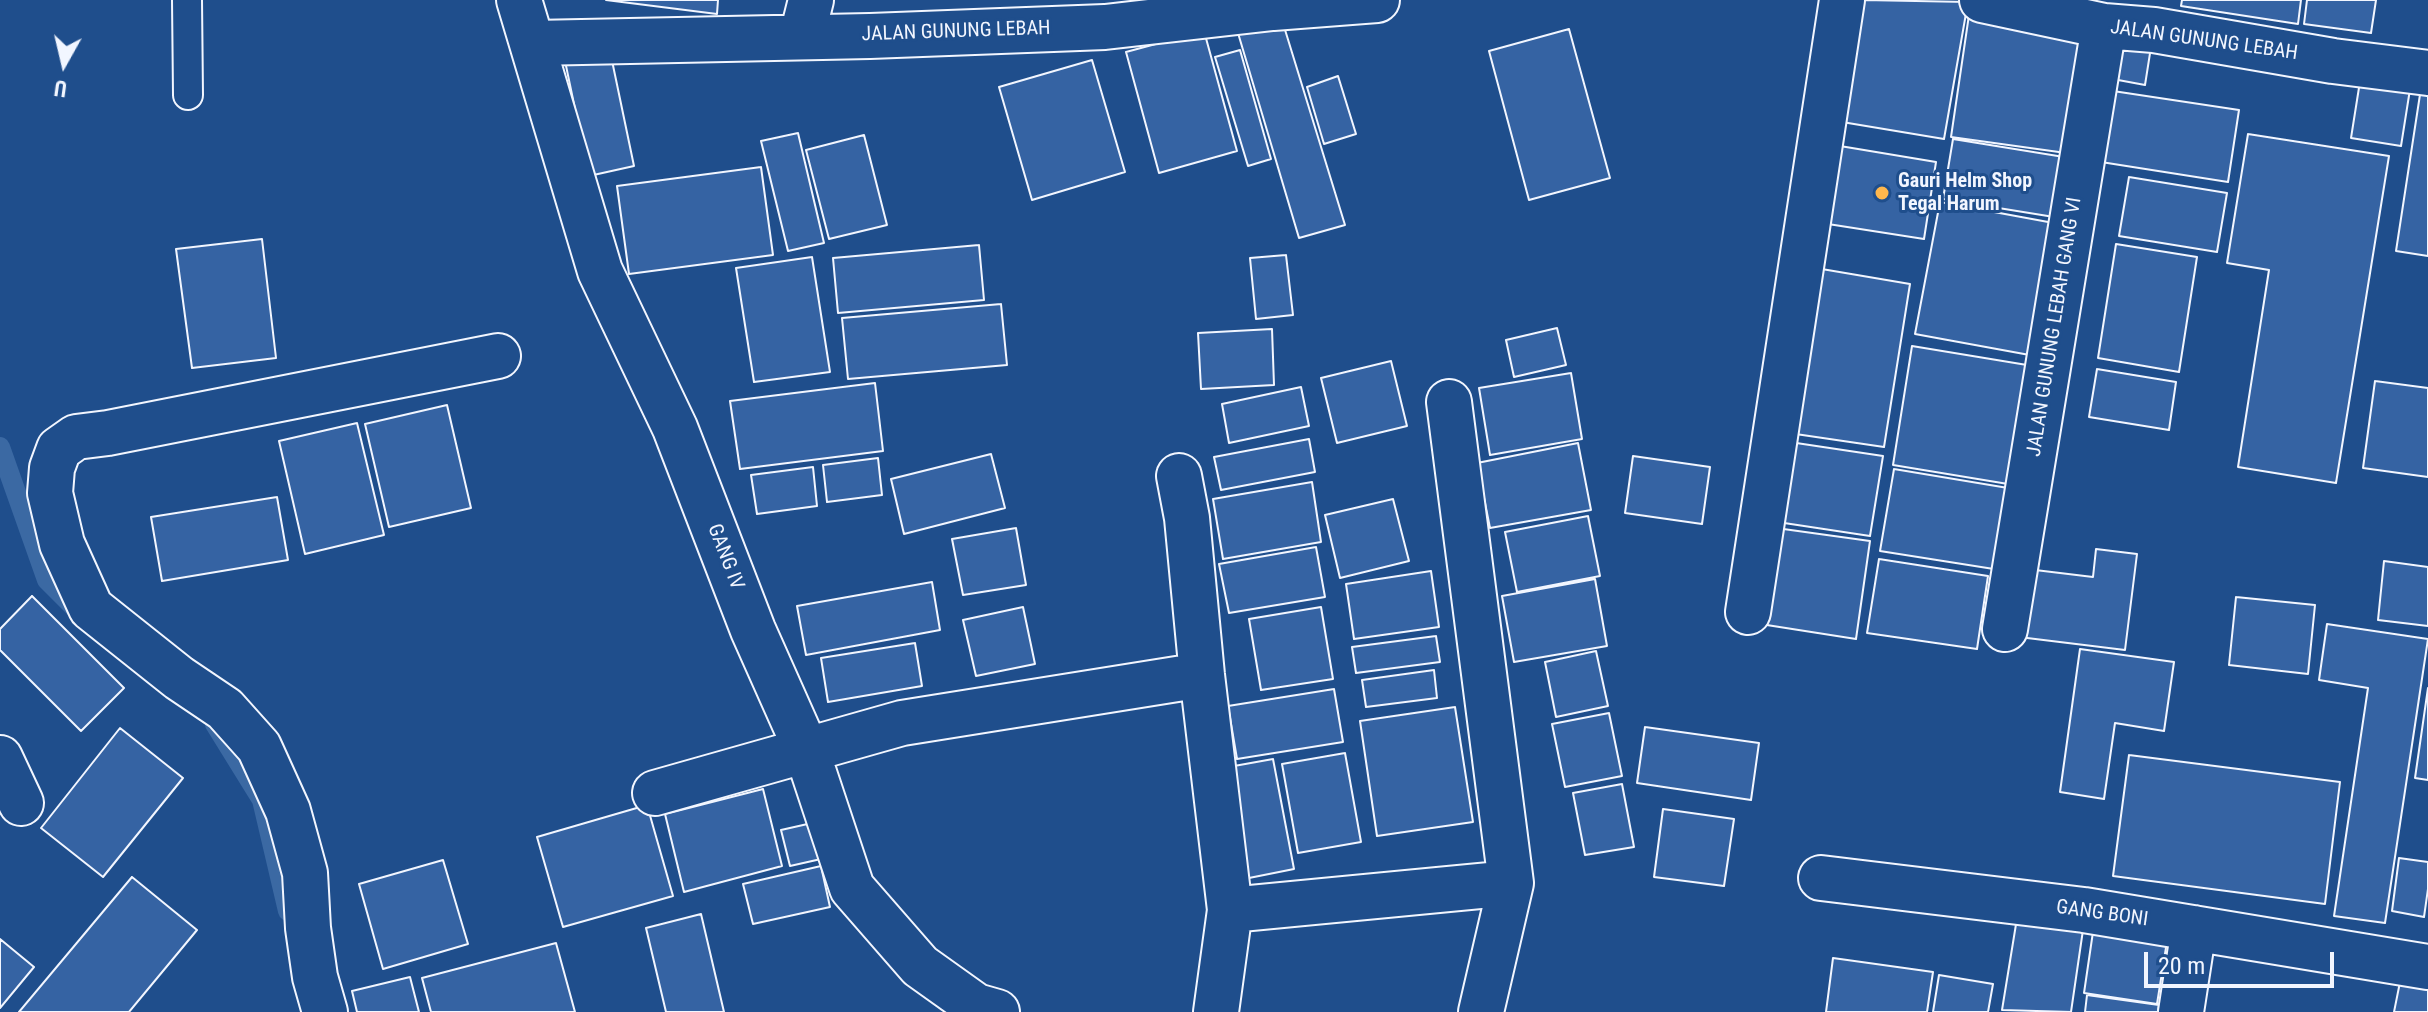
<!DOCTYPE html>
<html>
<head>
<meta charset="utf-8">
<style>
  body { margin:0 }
  #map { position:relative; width:2428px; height:1012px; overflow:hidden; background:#1f4e8c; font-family:"Roboto Condensed",sans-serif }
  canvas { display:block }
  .north { position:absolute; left:24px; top:24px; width:80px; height:80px; -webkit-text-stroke:6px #1f4e8c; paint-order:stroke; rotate:188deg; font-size:22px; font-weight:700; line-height:32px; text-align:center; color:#f2f6ff }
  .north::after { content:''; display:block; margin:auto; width:28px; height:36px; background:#f2f6ff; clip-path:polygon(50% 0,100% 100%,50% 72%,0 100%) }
  .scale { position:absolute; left:2144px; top:952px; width:190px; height:36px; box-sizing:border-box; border:4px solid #f2f6ff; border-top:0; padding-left:10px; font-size:24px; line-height:28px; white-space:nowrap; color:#f2f6ff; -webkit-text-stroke:6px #1f4e8c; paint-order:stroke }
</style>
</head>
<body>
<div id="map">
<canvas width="2428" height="1012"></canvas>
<div class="north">U</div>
<div class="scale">20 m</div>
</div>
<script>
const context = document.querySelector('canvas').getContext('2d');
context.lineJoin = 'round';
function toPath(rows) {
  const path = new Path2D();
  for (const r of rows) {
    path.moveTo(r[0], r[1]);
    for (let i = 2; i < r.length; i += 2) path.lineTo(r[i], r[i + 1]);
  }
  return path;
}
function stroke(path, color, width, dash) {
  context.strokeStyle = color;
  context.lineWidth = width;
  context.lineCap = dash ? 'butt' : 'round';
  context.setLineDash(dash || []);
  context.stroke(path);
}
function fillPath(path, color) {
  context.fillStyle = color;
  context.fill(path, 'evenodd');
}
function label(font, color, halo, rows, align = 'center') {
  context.font = font + ' "Roboto Condensed",sans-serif';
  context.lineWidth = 6;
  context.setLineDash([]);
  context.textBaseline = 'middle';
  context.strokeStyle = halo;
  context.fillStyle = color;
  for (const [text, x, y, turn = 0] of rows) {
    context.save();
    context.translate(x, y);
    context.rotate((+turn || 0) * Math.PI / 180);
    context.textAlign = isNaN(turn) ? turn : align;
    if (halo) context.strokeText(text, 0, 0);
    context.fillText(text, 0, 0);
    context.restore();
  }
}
const stream = toPath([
  [0,447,47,580,80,613],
  [215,724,262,800,288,911]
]);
const building = toPath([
  [606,0,718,0,717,14,606,0],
  [1863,0,1968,2,1944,139,1842,122,1863,0],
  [2182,0,2301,0,2298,24,2181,6,2182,0],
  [2307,0,2376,0,2371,33,2304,24,2307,0],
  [1970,8,2086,24,2066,153,1951,137,1970,8],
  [1282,20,1345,225,1299,238,1238,33,1282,20],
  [1569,29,1610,178,1529,200,1489,51,1569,29],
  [1204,31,1237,151,1159,173,1126,52,1204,31],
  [2109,39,2151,47,2145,85,2102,77,2109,39],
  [1240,50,1271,159,1248,166,1215,57,1240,50],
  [610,51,634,166,589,176,565,61,610,51],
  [1092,60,1125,172,1032,200,999,87,1092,60],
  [2361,75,2411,83,2401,146,2351,138,2361,75],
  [1338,76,1356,134,1324,144,1307,87,1338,76],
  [2421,88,2428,89,2428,256,2396,251,2421,88],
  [2113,91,2239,110,2228,182,2101,162,2113,91],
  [798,133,824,243,788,251,761,141,798,133],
  [2248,134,2389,156,2336,483,2238,467,2269,270,2227,263,2248,134],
  [864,135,887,225,829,239,806,150,864,135],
  [1953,139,2064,157,2054,217,1943,199,1953,139],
  [1840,146,1936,162,1924,239,1828,224,1840,146],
  [761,167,773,255,629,274,617,186,761,167],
  [2129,177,2227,193,2217,252,2119,236,2129,177],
  [1940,202,2059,224,2035,356,1915,334,1940,202],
  [262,239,276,358,192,368,176,249,262,239],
  [2116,244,2197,257,2179,372,2098,358,2116,244],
  [979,245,984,300,838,313,833,258,979,245],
  [1286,255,1293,315,1256,319,1250,258,1286,255],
  [812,257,830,372,754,382,736,268,812,257],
  [1810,267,1910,284,1884,447,1782,432,1810,267],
  [1001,304,1007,365,848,379,842,318,1001,304],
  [1557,328,1566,365,1514,377,1506,340,1557,328],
  [1272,329,1274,385,1201,389,1198,333,1272,329],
  [1912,346,2033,366,2014,485,1893,465,1912,346],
  [1391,361,1407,426,1337,443,1321,378,1391,361],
  [2097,369,2176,382,2169,430,2089,417,2097,369],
  [1571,373,1582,439,1490,455,1479,388,1571,373],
  [2375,381,2428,388,2428,477,2363,468,2375,381],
  [875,383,883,451,740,469,730,401,875,383],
  [1301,387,1309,426,1229,443,1222,404,1301,387],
  [447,405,471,508,389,527,365,424,447,405],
  [357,423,384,535,305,554,279,441,357,423],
  [1309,439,1315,472,1221,490,1214,457,1309,439],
  [1783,441,1883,456,1870,536,1771,521,1783,441],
  [1578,443,1591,510,1490,528,1477,463,1578,443],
  [991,454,1005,508,904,534,891,479,991,454],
  [1633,456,1710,467,1702,524,1625,513,1633,456],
  [878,458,882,495,827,502,823,465,878,458],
  [813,467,817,506,757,514,751,475,813,467],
  [1894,469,2014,489,2000,570,1880,551,1894,469],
  [1312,482,1321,542,1223,559,1213,499,1312,482],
  [277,497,288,560,162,581,151,517,277,497],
  [1393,499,1409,561,1340,578,1325,515,1393,499],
  [1588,516,1600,576,1517,592,1505,532,1588,516],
  [1769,527,1870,541,1856,639,1754,623,1769,527],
  [1016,528,1026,585,963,595,952,539,1016,528],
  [1316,547,1325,597,1229,613,1219,564,1316,547],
  [2096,549,2137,554,2125,650,2019,637,2027,569,2093,577,2096,549],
  [1879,559,1988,576,1977,649,1867,633,1879,559],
  [2384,561,2428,567,2428,626,2378,620,2384,561],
  [1431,571,1439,627,1354,639,1346,584,1431,571],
  [1595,579,1607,646,1514,662,1502,596,1595,579],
  [932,582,940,630,806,655,797,606,932,582],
  [32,596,124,688,81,731,0,650,0,629,32,596],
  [2236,597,2315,605,2308,674,2229,665,2236,597],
  [1023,607,1035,664,976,676,963,620,1023,607],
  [1321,607,1333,679,1261,690,1249,619,1321,607],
  [2327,624,2428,639,2385,923,2334,916,2368,688,2319,680,2327,624],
  [1436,636,1440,662,1356,673,1352,647,1436,636],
  [915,643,922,686,828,702,821,658,915,643],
  [2080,649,2174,662,2164,731,2115,723,2104,799,2060,792,2080,649],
  [1596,651,1608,706,1556,717,1545,662,1596,651],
  [1434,670,1437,698,1366,707,1362,680,1434,670],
  [2428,688,2428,780,2415,778,2428,688],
  [1334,689,1343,742,1237,759,1228,706,1334,689],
  [1455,707,1473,822,1377,836,1360,721,1455,707],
  [1609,713,1622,776,1565,787,1552,724,1609,713],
  [1645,727,1759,743,1751,800,1637,783,1645,727],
  [120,728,183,778,103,877,41,828,120,728],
  [1345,753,1361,842,1298,853,1282,764,1345,753],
  [2129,755,2340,782,2325,904,2113,876,2129,755],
  [1273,759,1294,869,1244,879,1223,768,1273,759],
  [1622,784,1634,847,1585,855,1573,793,1622,784],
  [763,789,782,866,684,892,665,814,763,789],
  [647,805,673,896,563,927,537,837,647,805],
  [1663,809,1734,819,1724,886,1654,877,1663,809],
  [812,823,821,859,790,866,781,830,812,823],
  [2399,858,2428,862,2428,889,2424,917,2392,911,2399,858],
  [443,860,468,944,383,969,359,884,443,860],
  [821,866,830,907,753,924,743,884,821,866],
  [132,877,197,930,129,1012,19,1012,132,877],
  [2018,912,2084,923,2071,1012,2002,1010,2018,912],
  [701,914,724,1012,666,1012,646,928,701,914],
  [2094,925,2168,935,2157,1004,2084,993,2094,925],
  [0,939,34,967,0,1008,0,939],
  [556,943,575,1012,431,1012,422,978,556,943],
  [1833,958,1933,972,1927,1012,1826,1012,1833,958],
  [2402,972,2428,976,2428,1012,2394,1012,2402,972],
  [1939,975,1993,984,1988,1012,1933,1012,1939,975],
  [410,977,419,1012,357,1012,352,991,410,977],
  [2087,995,2159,1005,2158,1012,2085,1012,2087,995]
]);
const lane = toPath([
  [187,0,188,95]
]);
const street = toPath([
  [519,0,600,271,675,428,753,630,806,749,852,888,920,966,976,1006,997,1012],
  [1982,0,2104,26,2154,30,2333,61,2428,73],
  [802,36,811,0],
  [534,43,870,36,1105,27,1273,8,1377,0],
  [1449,402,1511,883,1481,1012],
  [1179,476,1187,518,1202,675,1230,910,1216,1012],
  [1748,612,1842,0],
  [2005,629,2104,26],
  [0,758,21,803],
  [655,793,902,723,1202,675],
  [1821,878,2084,910,2428,967],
  [1230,910,1511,883],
  [325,1012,315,977,308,928,305,873,288,811,259,747,225,709,179,678,91,608,62,544,50,493,52,468,59,449,76,437,108,433,498,356],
  [2181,1012,2194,928]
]);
const markers = [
  [1882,193,8,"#ffb74d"]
];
const streetNames = [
  ["JALAN GUNUNG LEBAH",956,32,-2],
  ["JALAN GUNUNG LEBAH",2204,41,8],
  ["JALAN GUNUNG LEBAH GANG VI",2055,327,-81],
  ["GANG IV",725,557,69],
  ["GANG BONI",2102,914,8]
];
const poiNames = [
  ["Gauri Helm Shop",1898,182],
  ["Tegal Harum",1898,205]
];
stroke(stream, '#3b69a3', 20);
fillPath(building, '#3563a3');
stroke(building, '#f2f6ff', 2);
stroke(lane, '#f2f6ff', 32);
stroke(street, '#f2f6ff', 48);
stroke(lane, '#1f4e8c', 28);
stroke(street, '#1f4e8c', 44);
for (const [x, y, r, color] of markers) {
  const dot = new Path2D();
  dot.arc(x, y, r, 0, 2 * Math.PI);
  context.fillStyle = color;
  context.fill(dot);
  stroke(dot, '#1f4e8c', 3);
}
label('20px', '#f2f6ff', '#1f4e8c', streetNames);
label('bold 20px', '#f2f6ff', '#1f4e8c', poiNames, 'left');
</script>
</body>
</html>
